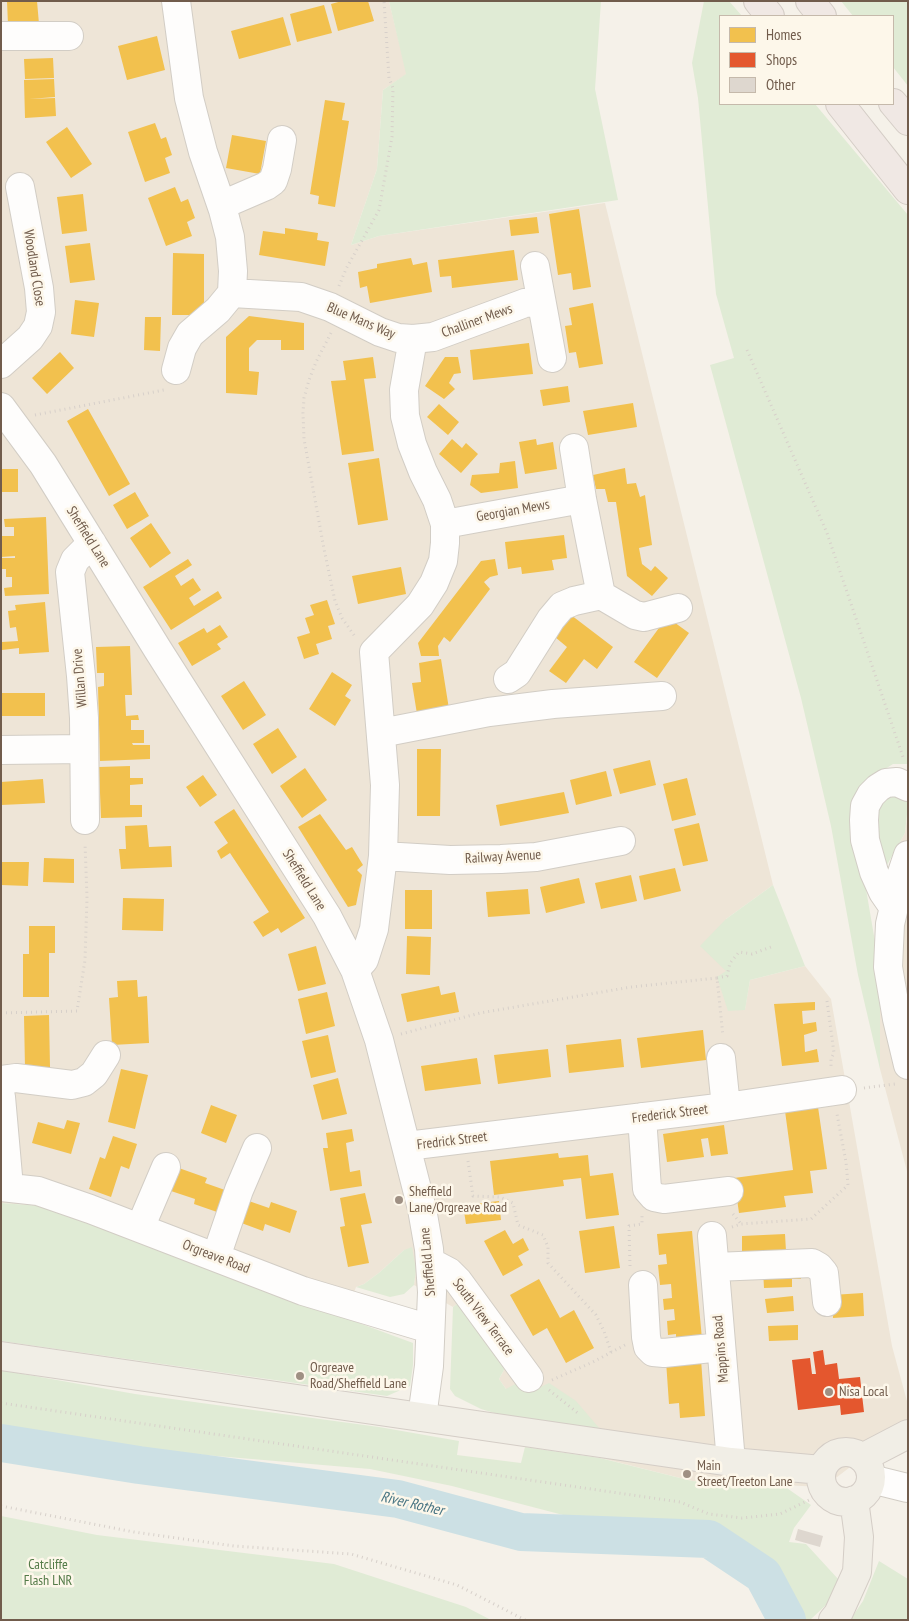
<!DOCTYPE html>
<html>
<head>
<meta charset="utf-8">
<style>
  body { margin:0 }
  #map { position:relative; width:909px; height:1621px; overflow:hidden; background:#f5f1e9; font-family:"PT Sans Narrow",sans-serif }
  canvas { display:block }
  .frame { position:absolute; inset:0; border:2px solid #715c4c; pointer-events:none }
  .legend { position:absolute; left:719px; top:15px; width:175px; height:90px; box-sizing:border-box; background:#fdf7ea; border:1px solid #c5b9ab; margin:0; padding:6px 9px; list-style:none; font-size:15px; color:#715c4c }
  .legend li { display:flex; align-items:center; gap:10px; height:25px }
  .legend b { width:25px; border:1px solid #c5b9ab }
</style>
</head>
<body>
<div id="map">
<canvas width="909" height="1621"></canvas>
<div class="frame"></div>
<ul class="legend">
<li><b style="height:14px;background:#f2c14e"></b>Homes</li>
<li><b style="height:14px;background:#e4572e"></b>Shops</li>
<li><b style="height:14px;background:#ded7cf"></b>Other</li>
</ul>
</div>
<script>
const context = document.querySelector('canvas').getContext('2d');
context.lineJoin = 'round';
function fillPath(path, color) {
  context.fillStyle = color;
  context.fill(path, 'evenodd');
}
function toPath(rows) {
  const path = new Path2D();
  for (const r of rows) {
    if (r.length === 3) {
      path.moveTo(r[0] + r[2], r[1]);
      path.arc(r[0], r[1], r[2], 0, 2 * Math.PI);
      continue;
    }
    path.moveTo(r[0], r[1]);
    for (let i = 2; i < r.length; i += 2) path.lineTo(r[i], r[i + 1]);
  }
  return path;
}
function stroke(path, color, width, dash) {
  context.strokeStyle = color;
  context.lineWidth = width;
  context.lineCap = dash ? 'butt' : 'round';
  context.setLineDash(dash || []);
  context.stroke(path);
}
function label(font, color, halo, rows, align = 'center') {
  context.font = font + ' "PT Sans Narrow",sans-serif';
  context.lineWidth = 5;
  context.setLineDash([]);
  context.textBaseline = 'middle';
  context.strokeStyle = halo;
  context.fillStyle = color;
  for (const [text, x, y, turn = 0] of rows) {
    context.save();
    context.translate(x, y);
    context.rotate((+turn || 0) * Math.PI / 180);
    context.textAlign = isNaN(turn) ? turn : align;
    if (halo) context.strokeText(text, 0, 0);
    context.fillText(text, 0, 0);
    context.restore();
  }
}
const residential = toPath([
  [1,1,389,1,407,74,383,90,377,169,351,245,379,236,605,203,773,885,726,919,726,971,745,1009,750,980,805,966,831,999,892,1346,908,1405,908,1443,862,1458,824,1487,692,1481,601,1458,600,1429,534,1390,506,1389,499,1379,504,1370,457,1304,453,1307,414,1285,416,1270,404,1250,380,1272,364,1284,356,1287,345,1318,42,1206,1,1203],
  [908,811,908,1175,880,1069,880,971,896,849,905,833]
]);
const green = toPath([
  [389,1,601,1,595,89,618,200,379,236,351,245,377,169,383,90,406,74],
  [704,1,729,1,742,16,720,16,720,104,815,104,908,215,908,764,893,764,866,781,853,813,880,971,880,1069,858,975,831,826,801,698,710,365,734,358,716,294,698,98,692,63],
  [841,1,908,1,908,86,893,67,893,16,853,16],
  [883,792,905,795,908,805,905,833,883,872,873,805],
  [773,885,805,966,750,980,745,1010,728,1011,717,977,726,971,700,946,726,919],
  [1,1203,42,1206,413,1343,413,1365,410,1386,387,1396,1,1341],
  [412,1247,416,1270,414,1285,404,1294,390,1297,356,1287,364,1284,380,1272,404,1250],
  [457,1304,464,1308,503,1361,504,1370,499,1379,506,1389,519,1382,534,1390,549,1383,576,1401,600,1429,501,1415,481,1409,455,1396,450,1389,453,1307],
  [1,1370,135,1394,379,1427,459,1441,457,1455,521,1463,525,1447,600,1458,692,1481,784,1486,811,1505,794,1528,789,1542,806,1544,839,1580,826,1605,810,1620,806,1620,778,1575,762,1559,712,1530,567,1516,452,1486,370,1469,181,1453,63,1438,1,1425],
  [1,1516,97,1535,334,1564,466,1607,491,1620,1,1620],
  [879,1561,908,1579,908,1620,850,1620,863,1601]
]);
const homes = toPath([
  [7,1,37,1,39,24,8,25],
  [342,1,368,1,374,21,338,31,331,4],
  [324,5,332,33,297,42,290,14],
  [283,17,291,45,239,59,231,31],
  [157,36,165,70,127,80,118,46],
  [53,58,54,78,25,79,24,59],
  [54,79,55,97,29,99,55,98,56,116,25,118,24,80],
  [325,100,345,103,342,120,349,121,335,207,318,204,319,196,310,194],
  [155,123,161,139,166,137,172,155,165,158,170,173,145,182,128,132],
  [67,127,92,164,71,178,46,142],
  [232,135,266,141,260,174,226,168],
  [175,187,181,202,188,199,195,218,187,222,192,236,166,246,148,198],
  [83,194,87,231,62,234,57,197],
  [579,209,591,287,573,290,571,273,558,275,549,214],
  [537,217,539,233,511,236,509,220],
  [285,228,318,233,317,240,329,242,325,266,259,255,263,231,285,234],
  [90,243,95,280,70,283,65,246],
  [514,250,518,280,452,288,451,276,440,277,438,260],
  [173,253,204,254,204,315,172,315],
  [411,258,413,265,427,262,432,292,370,303,367,286,360,288,358,272,377,268,377,264],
  [75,300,99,303,94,337,71,334],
  [593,303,603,364,579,368,576,352,569,353,565,326,572,325,569,308],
  [249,316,304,323,304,350,281,350,281,340,257,340,249,348,249,371,259,372,257,395,226,393,226,337],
  [145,317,161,317,160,351,144,350],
  [529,343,533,374,473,380,470,350],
  [60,352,74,368,47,394,32,378],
  [373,357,376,378,364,379,374,451,342,455,331,381,346,380,343,361],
  [445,357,458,357,461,373,454,374,449,383,455,389,444,399,425,386],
  [568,386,570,402,543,406,540,390],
  [633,403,637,427,588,435,583,411],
  [439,404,459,422,448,435,427,417],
  [88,409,130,484,109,496,67,421],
  [452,439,462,448,466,443,478,454,461,473,439,454],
  [536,439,537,445,553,442,557,469,525,474,519,442],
  [379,458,388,520,358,525,348,463],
  [515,461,518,488,481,493,470,485,472,475,499,473,500,463],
  [625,468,627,484,636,483,640,497,645,495,652,545,639,548,642,564,651,571,655,566,668,578,652,596,627,576,616,502,608,502,605,489,596,489,593,475],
  [1,469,18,469,18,492,1,492],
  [135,492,149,516,127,529,113,505],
  [46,517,49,594,5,596,4,588,12,587,12,577,6,577,6,569,1,569,1,558,15,558,15,556,1,557,1,536,14,536,14,527,5,527,4,519],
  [151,523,171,553,150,568,130,538],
  [564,535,567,558,552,560,554,570,522,574,521,567,508,569,505,542],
  [188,559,192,565,175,576,181,586,193,578,201,590,189,598,194,606,218,591,222,598,171,630,143,587],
  [495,559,498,575,490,577,484,582,490,589,450,642,444,637,438,646,439,656,421,656,418,643,481,561],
  [401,567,406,594,358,604,352,576],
  [327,600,335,624,328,626,332,639,316,644,319,654,304,659,297,637,310,633,305,618,314,615,310,605],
  [45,602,49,652,19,654,19,648,2,650,2,642,18,641,16,627,10,628,8,611,16,610,15,605],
  [571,615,613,647,597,669,584,659,566,683,549,671,567,647,555,637],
  [667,617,689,633,657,678,634,662],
  [220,625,228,637,217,644,221,649,192,666,178,643,204,628,207,633],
  [130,646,132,695,125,695,126,716,138,715,139,720,131,720,131,730,144,730,144,743,132,743,133,745,150,745,150,759,100,761,98,687,104,686,104,673,97,673,96,647],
  [441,659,449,709,417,714,412,683,421,682,419,663],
  [332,672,352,685,345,696,351,700,335,726,309,709],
  [244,681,266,715,243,730,221,696],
  [1,693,45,693,45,716,1,716],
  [278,728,297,757,272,774,253,744],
  [417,749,441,749,440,816,417,816],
  [650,760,656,785,620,794,613,769],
  [130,766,130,778,143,778,143,784,130,785,130,805,142,805,142,817,101,818,99,767],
  [305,768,327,800,302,818,280,786],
  [606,771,612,796,576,805,570,780],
  [203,775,217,795,200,807,186,787],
  [687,778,696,815,672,821,663,784],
  [43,779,45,803,1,805,1,782],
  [564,792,569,813,500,826,496,805],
  [234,809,305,918,281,933,278,928,263,937,253,922,269,912,230,853,221,859,217,851,228,843,214,822],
  [320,814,346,850,352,847,363,865,357,870,362,875,356,905,348,907,298,827],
  [699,823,708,861,683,866,674,829],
  [147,825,149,847,171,846,172,867,121,869,119,849,126,849,125,826],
  [44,858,74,859,74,883,43,882],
  [1,862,29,862,28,886,1,885],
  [675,868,681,891,644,900,639,876],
  [631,875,637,901,601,909,595,883],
  [579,878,585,903,546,913,540,887],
  [528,889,530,914,488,917,486,892],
  [405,890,432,890,432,929,405,929],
  [123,898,164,899,163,931,122,930],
  [29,926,55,926,55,953,49,953,49,997,23,997,23,954,29,954],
  [407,936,431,937,430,975,406,974],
  [316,946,326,984,298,991,288,954],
  [137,980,138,997,147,996,149,1043,112,1045,109,998,118,997,117,981],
  [439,986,441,995,455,992,459,1012,407,1022,401,994],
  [327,992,335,1026,306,1034,298,999],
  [815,1002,815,1010,802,1011,803,1024,816,1022,817,1031,804,1035,805,1052,817,1049,819,1062,782,1066,774,1004],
  [49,1015,50,1067,25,1068,24,1016],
  [703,1030,706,1060,641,1068,637,1038],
  [328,1035,336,1072,311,1078,302,1041],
  [621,1039,624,1067,569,1073,566,1045],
  [548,1049,551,1077,498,1084,494,1055],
  [477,1058,481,1084,425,1091,421,1066],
  [121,1069,148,1075,135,1129,108,1122],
  [338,1078,347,1114,322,1120,313,1085],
  [211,1105,237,1115,226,1143,201,1133],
  [818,1107,827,1169,810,1171,813,1193,784,1196,786,1207,739,1213,734,1178,793,1170,785,1111],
  [67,1120,80,1123,71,1154,32,1143,38,1122,64,1129],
  [724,1125,728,1154,711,1156,708,1138,701,1139,704,1157,667,1162,663,1134],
  [352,1129,354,1141,346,1143,350,1172,360,1170,362,1186,330,1191,323,1148,328,1148,326,1133],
  [113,1136,137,1144,129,1169,121,1166,111,1197,89,1189,100,1157,105,1159],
  [558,1153,559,1158,588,1155,590,1176,613,1173,619,1215,586,1219,581,1178,563,1180,564,1186,494,1195,490,1161],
  [176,1167,207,1178,205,1183,225,1190,217,1212,194,1204,195,1199,168,1190],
  [365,1193,372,1223,361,1225,369,1263,348,1267,340,1227,345,1226,340,1198],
  [243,1199,269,1208,271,1202,297,1211,290,1233,265,1224,263,1231,236,1221],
  [499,1201,501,1220,466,1224,463,1205],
  [614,1226,620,1268,585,1273,579,1231],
  [505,1230,513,1244,523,1238,529,1250,518,1256,523,1265,503,1276,484,1241],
  [692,1231,702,1339,676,1341,676,1334,668,1335,667,1321,675,1320,674,1309,664,1310,663,1299,672,1298,671,1284,660,1285,658,1265,667,1264,666,1254,659,1255,657,1234],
  [785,1234,786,1251,742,1253,742,1236],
  [801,1268,801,1279,792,1279,792,1287,764,1288,763,1270],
  [539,1279,560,1318,574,1310,594,1348,566,1363,547,1328,533,1336,510,1295],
  [863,1293,864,1316,833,1318,832,1295],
  [793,1296,794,1311,767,1313,765,1299],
  [798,1325,798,1340,769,1341,768,1326],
  [701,1359,705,1416,680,1418,679,1403,669,1404,666,1361]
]);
const shops = toPath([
  [823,1350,825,1365,837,1363,839,1379,860,1377,864,1412,841,1415,840,1405,798,1410,792,1360,810,1358,812,1374,816,1374,813,1352]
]);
const river = toPath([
  [1,1443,139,1465,398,1499,521,1532,709,1539,763,1575,787,1620]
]);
const building = toPath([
  [798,1529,823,1536,820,1547,795,1540]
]);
const path = toPath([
  [339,286,346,269,379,210,392,137,393,88,389,78,384,1],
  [331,333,316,362,309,380,304,398,303,413,304,439,324,549,335,601,342,618,356,638],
  [747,350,827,533,904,760],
  [35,415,164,390],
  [717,978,727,976,730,963,739,952,752,954,771,947],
  [827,1001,834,1053,831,1059,831,1069],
  [1,1013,77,1011,85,960,87,898,85,843],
  [401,1034,480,1013,631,987,717,978,723,1036],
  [864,1088,895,1084],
  [468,1161,473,1196,500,1197,513,1203,518,1225,543,1235,548,1247,548,1263,596,1315,604,1331,611,1352],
  [733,1214,741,1224],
  [732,1227,741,1224,811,1219,848,1185,846,1162,837,1114],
  [630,1266,629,1226,642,1224,642,1216],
  [552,1380,593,1362,625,1345],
  [549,1390,579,1414],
  [1,1403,680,1502,709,1514,742,1518,780,1514,809,1500,817,1493],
  [1,1506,134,1532,234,1546,351,1554,457,1585,525,1620]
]);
const minor = toPath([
  [176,1,189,98,203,152,223,210,230,237,233,271,232,293],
  [1,36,69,36],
  [222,205,266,186,273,181,277,169,282,140],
  [535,266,552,358],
  [232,293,301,297,330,307,380,332,398,338,413,339,433,337,525,303,541,301],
  [1,364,30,338,38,326,41,312,39,288,20,187],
  [176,370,182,348,190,334,218,310,232,293],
  [1,407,43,464,158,650,327,916,355,970,379,1040,422,1209,429,1249,432,1292,429,1366,422,1417],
  [574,448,582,499,601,595],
  [445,524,582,499],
  [508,679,517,673,551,619,562,606,574,601,601,595,635,615,644,617,678,608],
  [381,733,489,712,553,704,662,696],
  [1,750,83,749],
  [85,820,84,718,81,676,70,572,75,560,92,543],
  [908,855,902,873,890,924,888,967,897,1019,908,1065],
  [383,856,450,860,501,859,536,857,621,841],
  [894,908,883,892,874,872,865,840,864,820,865,806,871,795,878,788,886,783,897,782,908,787],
  [355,970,364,960,374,929,383,856,385,785,374,652,420,605,434,583,443,561,445,543,445,524,437,500,423,472,412,444,405,416,404,390,413,339],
  [721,1058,726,1107],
  [1,1080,16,1078,72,1085,84,1082,94,1074,106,1055],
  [1,1097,9,1187],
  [642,1117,647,1189,654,1197,664,1199,729,1191],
  [407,1146,726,1107,842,1090],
  [1,1187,38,1191,90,1209,303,1291,430,1329],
  [140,1228,166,1167],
  [712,1236,731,1462],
  [216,1257,239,1190,257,1148],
  [430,1262,449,1272,458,1281,529,1378],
  [715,1267,812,1263,819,1267,824,1273,827,1302],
  [643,1285,646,1337,648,1347,653,1352,664,1353,721,1347],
  [871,1479,907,1488]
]);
const major = toPath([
  [1,1356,731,1462,822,1470],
  [846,1477,25],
  [862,1458,908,1434],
  [833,1620,838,1614,857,1572,859,1537,854,1500]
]);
const highway = toPath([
  [758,1,770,16],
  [810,1,822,16],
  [893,103,908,121],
  [840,104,908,190]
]);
const markers = [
  [399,1200,5,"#9f9083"],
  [300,1376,5,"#9f9083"],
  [829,1392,5,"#9f9083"],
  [687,1474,5,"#9f9083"]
];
const streetNames = [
  ["Woodland Close",34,268,81],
  ["Blue Mans Way",361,321,23],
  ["Challiner Mews",477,321,-20],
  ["Georgian Mews",513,511,-10],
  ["Sheffield Lane",88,537,58],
  ["Willan Drive",80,678,-95],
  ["Railway Avenue",503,857,-3],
  ["Sheffield Lane",304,880,58],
  ["Frederick Street",670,1114,-7],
  ["Fredrick Street",452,1141,-7],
  ["Orgreave Road",216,1257,21],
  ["Sheffield Lane",428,1262,-95],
  ["South View Terrace",483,1317,53],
  ["Mappins Road",721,1349,-95]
];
const poiNames = [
  ["Sheffield",409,1192],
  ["Lane/Orgreave Road",409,1208],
  ["Orgreave",310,1368],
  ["Road/Sheffield Lane",310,1384],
  ["Nisa Local",839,1392],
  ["Main",697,1466],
  ["Street/Treeton Lane",697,1482]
];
const parkNames = [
  ["Catcliffe",48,1565],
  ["Flash LNR",48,1581]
];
const waterNames = [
  ["River Rother",412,1504,13]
];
fillPath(residential, '#eee5d7');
fillPath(green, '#e0ebd5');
fillPath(homes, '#f2c14e');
fillPath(shops, '#e4572e');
stroke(river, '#cce0e4', 38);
fillPath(building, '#ded7cf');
stroke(minor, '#d2cdc5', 30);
stroke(major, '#d4cdc6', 30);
stroke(highway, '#d4cdc6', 30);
stroke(path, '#d7d0ca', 3, [1, 4]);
stroke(minor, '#fefdfc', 28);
stroke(major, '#f1eee6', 28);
stroke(highway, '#f0e8e4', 28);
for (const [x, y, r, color] of markers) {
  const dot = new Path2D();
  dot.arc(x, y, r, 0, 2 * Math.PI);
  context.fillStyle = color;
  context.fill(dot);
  stroke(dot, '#fdf7ea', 2);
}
label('14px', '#715c4c', '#fdf7ea', streetNames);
label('14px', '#715c4c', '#fdf7ea', poiNames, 'left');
label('14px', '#547b48', '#fdf7ea', parkNames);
label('italic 15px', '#477482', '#fdf7ea', waterNames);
</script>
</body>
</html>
